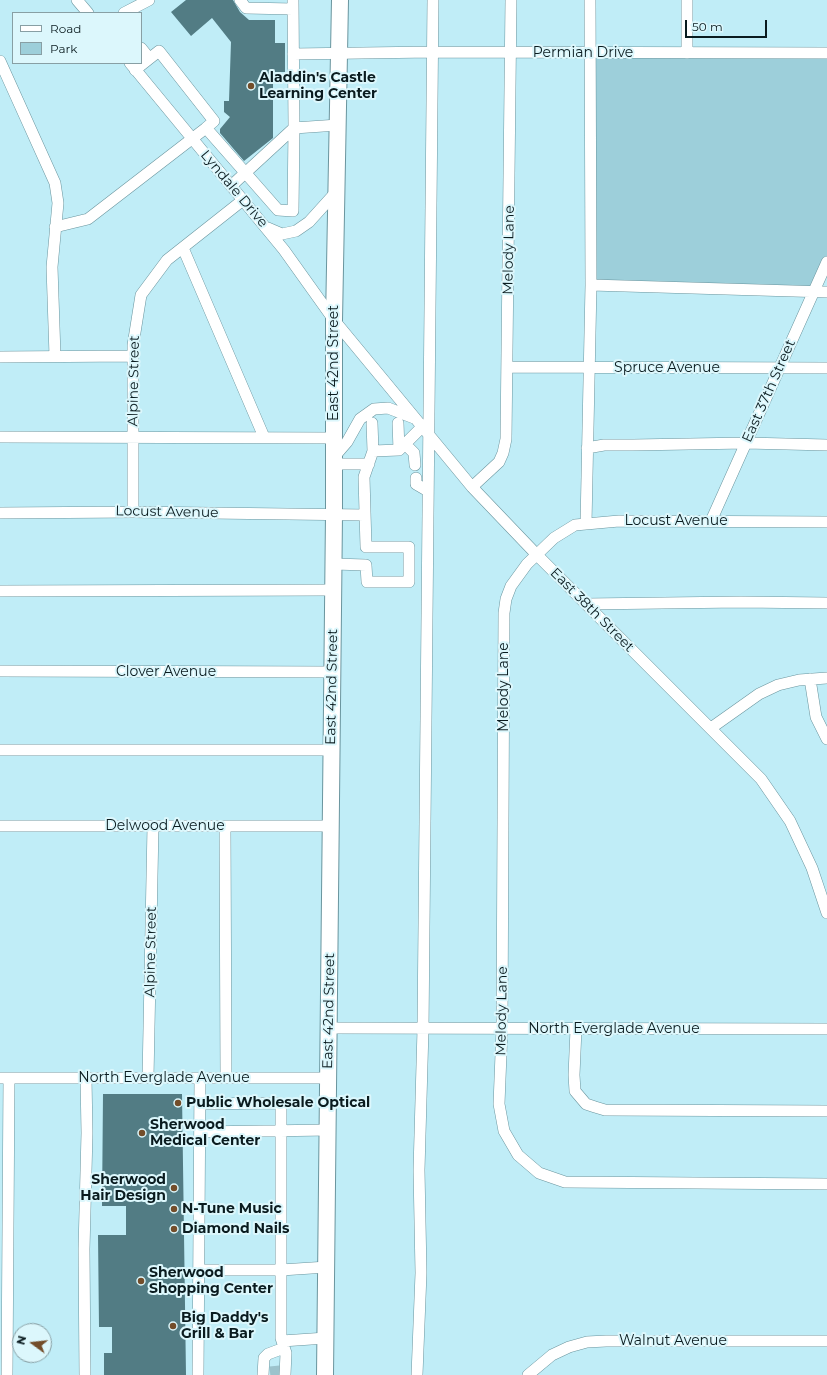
<!DOCTYPE html>
<html>
<head>
<meta charset="utf-8">
<style>
  body { margin:0 }
  #map { position:relative; width:827px; height:1375px; overflow:hidden; background:#c0edf7; font-family:Montserrat,sans-serif }
  canvas { display:block }
  .legend { position:absolute; left:12px; top:12px; width:130px; height:52px; box-sizing:border-box; background:#dcf7fc; border:1px solid #889fa4; margin:0; padding:5px 7px; list-style:none; font-size:12px; color:#0a1b1f }
  .legend li { display:flex; align-items:center; gap:8px; height:20px }
  .legend b { width:20px; border:1px solid #889fa4 }
  .north { position:absolute; left:12px; top:1323px; width:40px; height:40px; box-sizing:border-box; background:#dcf7fc; border:1px solid #889fa4; border-radius:50%; rotate:285deg; font-size:11px; font-weight:700; line-height:16px; text-align:center; color:#0a1b1f }
  .north::after { content:''; display:block; margin:auto; width:14px; height:18px; background:#734d2a; clip-path:polygon(50% 0,100% 100%,50% 72%,0 100%) }
  .scale { position:absolute; left:685px; top:20px; width:82px; height:18px; box-sizing:border-box; border:2px solid #0a1b1f; border-top:0; padding-left:5px; font-size:12px; line-height:14px; white-space:nowrap; color:#0a1b1f; -webkit-text-stroke:3px #dcf7fc; paint-order:stroke }
</style>
</head>
<body>
<div id="map">
<canvas width="827" height="1375"></canvas>
<ul class="legend">
<li><b style="height:5px;background:#fff"></b>Road</li>
<li><b style="height:11px;background:#9dcfda"></b>Park</li>
</ul>
<div class="north">N</div>
<div class="scale">50 m</div>
</div>
<script>
const context = document.querySelector('canvas').getContext('2d');
context.lineJoin = 'round';
function fillPath(path, color) {
  context.fillStyle = color;
  context.fill(path, 'evenodd');
}
function toPath(rows) {
  const path = new Path2D();
  for (const r of rows) {
    path.moveTo(r[0], r[1]);
    for (let i = 2; i < r.length; i += 2) path.lineTo(r[i], r[i + 1]);
  }
  return path;
}
function stroke(path, color, width, dash) {
  context.strokeStyle = color;
  context.lineWidth = width;
  context.lineCap = dash ? 'butt' : 'round';
  context.setLineDash(dash || []);
  context.stroke(path);
}
function label(font, color, halo, rows, align = 'center') {
  context.font = font + ' Montserrat,sans-serif';
  context.lineWidth = 4;
  context.setLineDash([]);
  context.textBaseline = 'middle';
  context.strokeStyle = halo;
  context.fillStyle = color;
  for (const [text, x, y, turn = 0] of rows) {
    context.save();
    context.translate(x, y);
    context.rotate((+turn || 0) * Math.PI / 180);
    context.textAlign = isNaN(turn) ? turn : align;
    if (halo) context.strokeText(text, 0, 0);
    context.fillText(text, 0, 0);
    context.restore();
  }
}
const green = toPath([
  [591,52,827,54,827,262,814,291,589,288]
]);
const building = toPath([
  [186,0,233,0,240,12,249,20,275,20,275,43,285,43,285,72,273,72,273,138,244,161,220,133,220,129,230,117,224,112,224,101,229,101,231,42,212,18,191,36,171,12],
  [103,1094,182,1094,186,1375,104,1375,104,1353,112,1353,112,1327,99,1327,98,1235,126,1235,126,1206,102,1206]
]);
const minorTunnel = toPath([
  [270,1372,280,1371]
]);
const minor = toPath([
  [77,0,88,13],
  [240,0,246,8,293,9],
  [293,0,294,128,338,125],
  [124,13,149,0],
  [141,48,149,58],
  [687,53,687,0],
  [293,54,432,52,827,53],
  [0,61,55,183,58,203,52,267,55,356],
  [130,63,284,250,334,320,472,487,537,555,761,779,790,821,812,868,827,913],
  [135,70,159,51,214,121,206,128],
  [231,186,294,128],
  [55,227,88,219,206,128,278,210,293,211,294,128],
  [268,228,282,234,296,231,309,222,337,191],
  [183,248,264,437],
  [591,285,827,292],
  [0,357,133,356],
  [508,367,827,368],
  [398,423,399,450],
  [0,437,334,438],
  [405,444,414,453,415,465],
  [587,448,604,445,633,445,746,443,827,445],
  [373,451,399,450,422,427],
  [334,457,347,442,360,419,374,409,388,408,414,418],
  [334,464,369,464],
  [416,478,416,484,428,491],
  [472,487,499,462,503,453,506,439,511,0],
  [133,512,133,345,141,295,167,260,243,200],
  [0,513,133,512,365,515],
  [711,521,827,262],
  [827,522,619,521,575,525,554,538,527,564,511,586,506,599,504,613,502,1029,499,1104,504,1131,518,1155,539,1173,565,1182,827,1184],
  [586,524,591,285,590,0],
  [334,564,366,565,367,582,409,582,409,547,366,547,364,477,373,451,372,423],
  [0,591,333,590],
  [586,604,741,602,827,603],
  [0,671,333,672],
  [810,679,816,717,827,739],
  [711,728,759,694,778,685,799,680,827,678],
  [0,750,332,750],
  [0,826,331,826],
  [225,826,226,1078],
  [329,1028,827,1029],
  [576,1029,574,1075,575,1091,586,1104,595,1107,605,1110,827,1111],
  [0,1078,329,1078],
  [148,1078,153,826],
  [200,1104,278,1103,281,1105,281,1338,286,1353,285,1375],
  [200,1132,328,1130],
  [199,1270,281,1270,327,1267],
  [282,1341,326,1338],
  [7,1375,9,1078],
  [85,1375,84,1249,87,1133,86,1078],
  [198,1375,200,1078],
  [263,1375,264,1358,268,1354,284,1348],
  [417,1375,421,1273,419,1170,423,1029,433,0],
  [528,1375,552,1355,569,1347,587,1342,606,1341,827,1341]
]);
const highway = toPath([
  [325,1375,334,514,334,320,340,0]
]);
const markers = [
  [251,86,4,"#734d2a"],
  [178,1103,4,"#734d2a"],
  [142,1133,4,"#734d2a"],
  [174,1188,4,"#734d2a"],
  [174,1209,4,"#734d2a"],
  [174,1229,4,"#734d2a"],
  [141,1281,4,"#734d2a"],
  [173,1326,4,"#734d2a"]
];
const streetNames = [
  ["Permian Drive",583,53],
  ["Lyndale Drive",234,189,50],
  ["Melody Lane",509,250,-89],
  ["East 42nd Street",334,363,-90],
  ["Spruce Avenue",667,368],
  ["Alpine Street",134,381,-89],
  ["East 37th Street",769,391,-66],
  ["Locust Avenue",167,512,1],
  ["Locust Avenue",676,521],
  ["East 38th Street",592,610,45],
  ["Clover Avenue",166,672],
  ["East 42nd Street",332,687,-89],
  ["Melody Lane",504,687,-90],
  ["Delwood Avenue",165,826],
  ["Alpine Street",151,952,-89],
  ["East 42nd Street",329,1011,-89],
  ["Melody Lane",502,1011,-89],
  ["North Everglade Avenue",614,1029],
  ["North Everglade Avenue",164,1078],
  ["Walnut Avenue",673,1341]
];
const poiNames = [
  ["Aladdin's Castle",259,78],
  ["Learning Center",259,94],
  ["Public Wholesale Optical",186,1103],
  ["Sherwood",150,1125],
  ["Medical Center",150,1141],
  ["Sherwood",166,1180,"right"],
  ["Hair Design",166,1196,"right"],
  ["N-Tune Music",182,1209],
  ["Diamond Nails",182,1229],
  ["Sherwood",149,1273],
  ["Shopping Center",149,1289],
  ["Big Daddy's",181,1318],
  ["Grill & Bar",181,1334]
];
fillPath(green, '#9dcfda');
fillPath(building, '#527c84');
stroke(minorTunnel, '#9cc3cc', 11, [11, 5.5]);
stroke(minor, '#6a959e', 12);
stroke(highway, '#6a959e', 18);
stroke(minor, '#fff', 11);
stroke(highway, '#fff', 16);
for (const [x, y, r, color] of markers) {
  const dot = new Path2D();
  dot.arc(x, y, r, 0, 2 * Math.PI);
  context.fillStyle = color;
  context.fill(dot);
  stroke(dot, '#dcf7fc', 1.5);
}
label('14px', '#0a1b1f', '#dcf7fc', streetNames);
label('bold 14px', '#0a1b1f', '#dcf7fc', poiNames, 'left');
</script>
</body>
</html>
